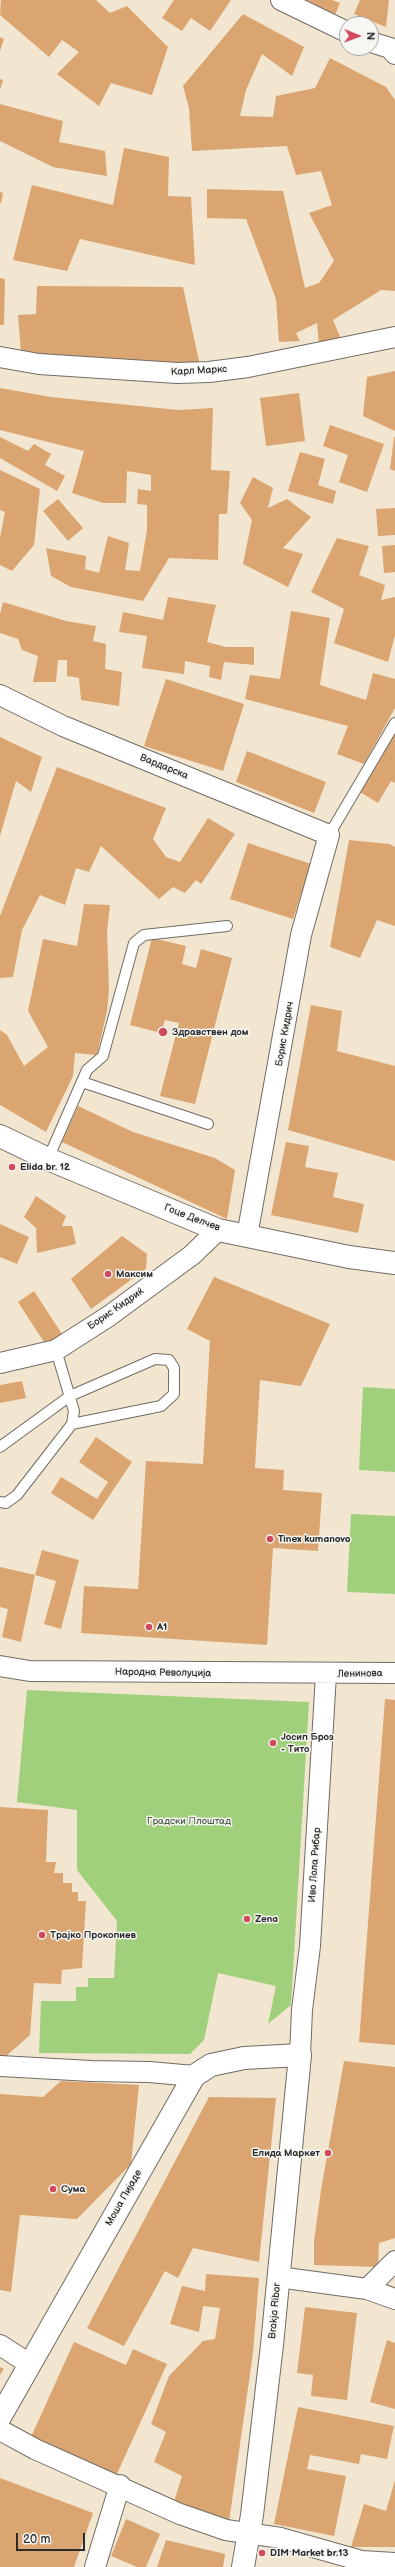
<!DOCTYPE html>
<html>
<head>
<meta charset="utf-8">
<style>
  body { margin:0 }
  #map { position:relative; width:395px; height:2567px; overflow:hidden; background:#f2e6d0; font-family:"Balsamiq Sans",sans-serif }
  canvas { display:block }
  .north { position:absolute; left:339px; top:16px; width:40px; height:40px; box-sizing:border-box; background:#f6f6f2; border:1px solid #a5a5a2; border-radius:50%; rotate:91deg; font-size:11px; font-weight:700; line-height:16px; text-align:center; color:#2b2b2b }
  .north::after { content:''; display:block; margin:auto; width:14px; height:18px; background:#d1495b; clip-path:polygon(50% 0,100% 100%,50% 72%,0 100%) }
  .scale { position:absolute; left:16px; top:2533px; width:69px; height:18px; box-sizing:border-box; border:2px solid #2b2b2b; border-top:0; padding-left:5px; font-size:12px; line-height:14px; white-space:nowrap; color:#2b2b2b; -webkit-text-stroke:3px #f6f6f2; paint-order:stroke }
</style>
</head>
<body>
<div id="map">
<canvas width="395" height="2567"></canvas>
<div class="north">N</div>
<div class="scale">20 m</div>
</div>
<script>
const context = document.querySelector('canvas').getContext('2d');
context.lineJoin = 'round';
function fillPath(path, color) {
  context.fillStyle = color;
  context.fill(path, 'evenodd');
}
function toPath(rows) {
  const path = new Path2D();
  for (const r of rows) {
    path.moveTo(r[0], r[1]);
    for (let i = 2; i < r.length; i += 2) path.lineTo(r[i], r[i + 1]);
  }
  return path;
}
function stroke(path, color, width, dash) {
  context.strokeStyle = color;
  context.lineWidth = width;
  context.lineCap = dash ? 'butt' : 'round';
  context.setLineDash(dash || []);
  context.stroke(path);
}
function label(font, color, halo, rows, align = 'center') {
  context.font = font + ' "Balsamiq Sans",sans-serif';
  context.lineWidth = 3;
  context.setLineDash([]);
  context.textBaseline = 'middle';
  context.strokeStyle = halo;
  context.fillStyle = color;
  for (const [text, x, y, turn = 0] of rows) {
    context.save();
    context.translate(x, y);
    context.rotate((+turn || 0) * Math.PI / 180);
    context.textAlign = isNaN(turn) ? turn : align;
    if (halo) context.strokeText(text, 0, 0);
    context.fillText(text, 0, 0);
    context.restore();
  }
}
const green = toPath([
  [363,1387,395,1389,395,1472,359,1470],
  [351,1514,395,1516,395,1594,347,1592],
  [27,1690,309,1702,291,2005,268,2024,276,1986,218,1973,204,2040,190,2054,39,2053,41,2001,76,2001,76,1987,88,1987,88,1978,114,1978,117,1921,77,1870,77,1810,17,1802]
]);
const building = toPath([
  [1,0,96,0,110,13,127,6,168,47,152,95,111,83,99,106,57,74,79,52,62,40,49,57,0,15],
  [174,0,231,0,210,31,191,18,182,31,162,18],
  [306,0,332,0,340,3,334,17,303,4],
  [360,0,389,0,386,27,354,14],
  [243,14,304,47,292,76,262,54,246,90,240,116,273,117,276,96,315,88,330,58,386,87,395,100,395,291,381,290,333,320,340,337,319,345,317,323,296,333,300,341,279,342,276,299,246,219,207,218,207,189,283,191,305,288,319,283,334,261,309,213,332,205,321,171,296,175,287,146,192,151,189,108,183,86],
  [0,37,4,39,0,51],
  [0,79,3,80,0,90],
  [0,104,63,121,59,142,105,151,107,176,53,167,0,141],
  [124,148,169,157,168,196,191,197,195,265,80,239,67,271,13,260,32,185,113,205],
  [0,192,3,193,1,203,0,203],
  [0,278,5,279,4,325,0,325],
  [37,286,183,287,200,366,21,353,18,315,36,314],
  [395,371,395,431,363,416,367,377],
  [0,388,51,397,178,410,213,408,211,470,230,471,227,514,219,514,218,560,169,558,143,601,71,587,51,576,46,548,86,556,85,569,99,573,108,536,129,543,125,570,140,571,147,530,147,505,137,504,138,489,151,491,151,475,127,471,126,503,103,503,72,493,84,451,0,430],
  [299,393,305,441,266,446,260,398],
  [330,425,384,444,367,492,339,482,348,455,323,446],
  [0,437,28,451,34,444,51,454,45,465,65,476,57,491,0,458],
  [394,437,395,437,395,471,390,469],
  [300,452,325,459,318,485,336,491,333,504,288,491],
  [0,470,40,489,34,545,12,571,0,565,0,538,5,512,0,510],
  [253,477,273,488,268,508,287,499,311,517,283,548,303,554,288,587,243,564,252,520,240,503],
  [58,499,83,528,68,541,43,511],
  [395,508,395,535,378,536,376,509],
  [337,538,369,546,359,575,385,585,381,600,395,597,395,635,388,662,334,643,344,609,311,592],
  [395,545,395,572,384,573,382,546],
  [168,597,216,605,207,642,226,647,254,647,254,665,224,662,221,680,209,677,210,666,185,661,184,674,142,668,147,636,119,632,123,612,163,620],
  [3,602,66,621,96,626,93,641,106,644,105,669,122,672,119,706,81,700,79,678,67,676,67,660,58,660,56,682,33,682,38,656,22,650,18,639,0,633,0,614],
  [291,611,330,618,320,685,366,700,373,673,395,679,395,708,364,764,337,754,348,726,245,699,250,675,280,679],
  [166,679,244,704,223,771,144,746],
  [395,730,395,783,391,781,378,803,360,792],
  [0,737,42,757,31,792,16,781,0,836],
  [247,751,326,782,314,813,236,782],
  [57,767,166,808,153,839,166,857,180,862,208,818,235,834,201,884,196,880,185,893,173,887,159,899,101,846,89,872,76,868,65,905,40,895,22,930,13,977,0,978,0,916],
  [349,840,389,844,395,847,395,926,377,920,360,958,330,947],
  [248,843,311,864,293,919,230,899],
  [84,904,110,905,107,932,109,989,107,1011,97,1055,75,1053,73,1076,46,1132,0,1105,0,1030,7,1035,24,1066,48,1047,28,1011,43,939,77,946],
  [152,938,186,946,182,964,196,968,201,949,232,958,195,1104,160,1096,179,1023,165,1020,161,1033,130,1025],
  [311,1005,342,1011,337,1051,395,1066,395,1161,288,1130],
  [78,1106,133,1132,215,1158,235,1170,227,1219,62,1142],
  [286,1142,309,1146,305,1167,338,1173,333,1197,364,1204,358,1233,271,1215],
  [36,1196,66,1216,62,1226,72,1226,76,1244,37,1253,36,1228,24,1217],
  [0,1224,29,1237,17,1264,0,1257],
  [122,1236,147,1254,146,1269,91,1309,71,1279],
  [214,1277,330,1324,301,1386,260,1380,255,1468,284,1470,283,1490,322,1493,318,1551,273,1548,267,1645,81,1633,84,1586,138,1589,146,1461,203,1464,210,1341,187,1329],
  [34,1291,62,1334,46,1345,18,1302],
  [22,1381,26,1398,0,1403,0,1385],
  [96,1437,132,1462,93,1520,51,1493,61,1477,97,1499,108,1482,79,1462],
  [42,1550,79,1560,61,1629,44,1624,56,1581,35,1575,21,1642,2,1637,8,1609,0,1607,0,1567,35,1575],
  [385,1699,395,1700,395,2045,359,2042],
  [0,1807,48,1810,46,1862,56,1862,54,1873,63,1873,63,1883,72,1883,72,1892,78,1892,78,1901,86,1901,82,1968,62,1970,61,1984,34,1983,30,2035,4,2058,0,2058],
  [344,2061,395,2067,395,2238,379,2243,378,2267,314,2265,314,2241,321,2190],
  [61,2081,139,2085,131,2164,77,2219,20,2215,11,2292,0,2290,0,2094,43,2097],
  [209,2097,276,2098,259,2262,193,2248,178,2278,165,2271,124,2346,87,2328],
  [206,2274,259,2278,253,2353,229,2522,172,2508,182,2476,154,2462,166,2432,151,2424,169,2376,203,2341,215,2339,220,2308,203,2306,199,2332,170,2324,182,2286,205,2291],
  [305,2307,357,2313,347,2400,311,2396,313,2375,297,2373],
  [387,2340,395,2343,395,2409,370,2402],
  [74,2342,126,2365,133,2349,167,2364,116,2476,31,2437],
  [0,2367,4,2369,0,2375],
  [298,2407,394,2426,387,2459,361,2454,359,2464,310,2455,307,2469,346,2476,334,2536,274,2524],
  [0,2478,93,2513,74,2567,0,2567],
  [395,2480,395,2547,351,2547,364,2504,386,2511],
  [126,2519,160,2534,146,2567,137,2567,111,2556],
  [166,2540,225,2554,223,2567,157,2567]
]);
const service = toPath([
  [329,835,395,723],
  [82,1082,208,1124],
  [48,1159,87,1070,103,1056,134,943,144,935,227,926],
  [0,1447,70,1396,155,1359,169,1360,174,1368,174,1394,161,1406,72,1424],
  [0,1502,6,1503,17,1495,72,1424,74,1411,56,1350]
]);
const minor = toPath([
  [281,0,347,32],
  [371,42,390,48,395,54],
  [0,357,39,364,177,373,209,372,248,367,395,337],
  [0,695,63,726,329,835,301,935,247,1236],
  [0,1363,56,1350,109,1316,192,1255,218,1230],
  [0,1666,30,1671,395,1673],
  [300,2055,302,2010,310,1946,326,1674],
  [0,2066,91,2071,149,2072,194,2076],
  [395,2261,367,2289,395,2299],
  [278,2277,367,2289],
  [0,2345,28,2363],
  [0,2430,35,2449,180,2514,226,2530,281,2538,362,2561,395,2563],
  [95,2567,120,2485]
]);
const tertiary = toPath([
  [0,1136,48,1159,218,1230,349,1257,395,1263],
  [0,2417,194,2076,211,2065,244,2058,300,2055,272,2345,252,2515,243,2567]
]);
const markers = [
  [163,1032,5,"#d1495b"],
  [12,1167,4,"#d1495b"],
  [108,1274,4,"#d1495b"],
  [270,1539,4,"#d1495b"],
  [149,1627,4,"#d1495b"],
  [273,1743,4,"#d1495b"],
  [247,1919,4,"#d1495b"],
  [42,1935,4,"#d1495b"],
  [328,2153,4,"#d1495b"],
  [53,2189,4,"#d1495b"],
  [262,2553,4,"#d1495b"]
];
const streetNames = [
  ["Карл Маркс",199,371,-3],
  ["Вардарска",164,767,22],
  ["Борис Кидрич",285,1034,-80],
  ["Гоце Делчев",192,1218,21],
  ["Борис Кидриќ",116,1309,-35],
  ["Народна Револуција",163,1673,1],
  ["Ленинова",360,1674,-1],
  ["Иво Лола Рибар",315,1865,-86],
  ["Моша Пијаде",124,2198,-60],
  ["Brakja Ribar",275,2311,-85]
];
const poiNames = [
  ["Здравствен дом",172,1032],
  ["Elida br. 12",20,1167],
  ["Максим",116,1274],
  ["Tinex kumanovo",278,1539],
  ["A1",157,1627],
  ["Јосип Броз",281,1737],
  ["- Тито",281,1749],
  ["Zena",255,1919],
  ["Трајко Прокопиев",50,1935],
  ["Елида Маркет",320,2153,"right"],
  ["Сума",61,2189],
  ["DIM Market br.13",270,2553]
];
const parkNames = [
  ["Градски Плоштад",189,1821]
];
fillPath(green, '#a1d07d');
fillPath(building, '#daa571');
stroke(service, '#716c65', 12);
stroke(minor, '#716c65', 22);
stroke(tertiary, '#716c65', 24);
stroke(service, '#fff', 10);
stroke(minor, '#fff', 20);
stroke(tertiary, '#fff', 22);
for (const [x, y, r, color] of markers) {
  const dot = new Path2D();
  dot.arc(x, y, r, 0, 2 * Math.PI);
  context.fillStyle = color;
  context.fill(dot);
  stroke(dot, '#f6f6f2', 1.5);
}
label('10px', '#2b2b2b', '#f6f6f2', streetNames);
label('bold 10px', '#2b2b2b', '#f6f6f2', poiNames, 'left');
label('10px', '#4e5d44', '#f6f6f2', parkNames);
</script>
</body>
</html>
